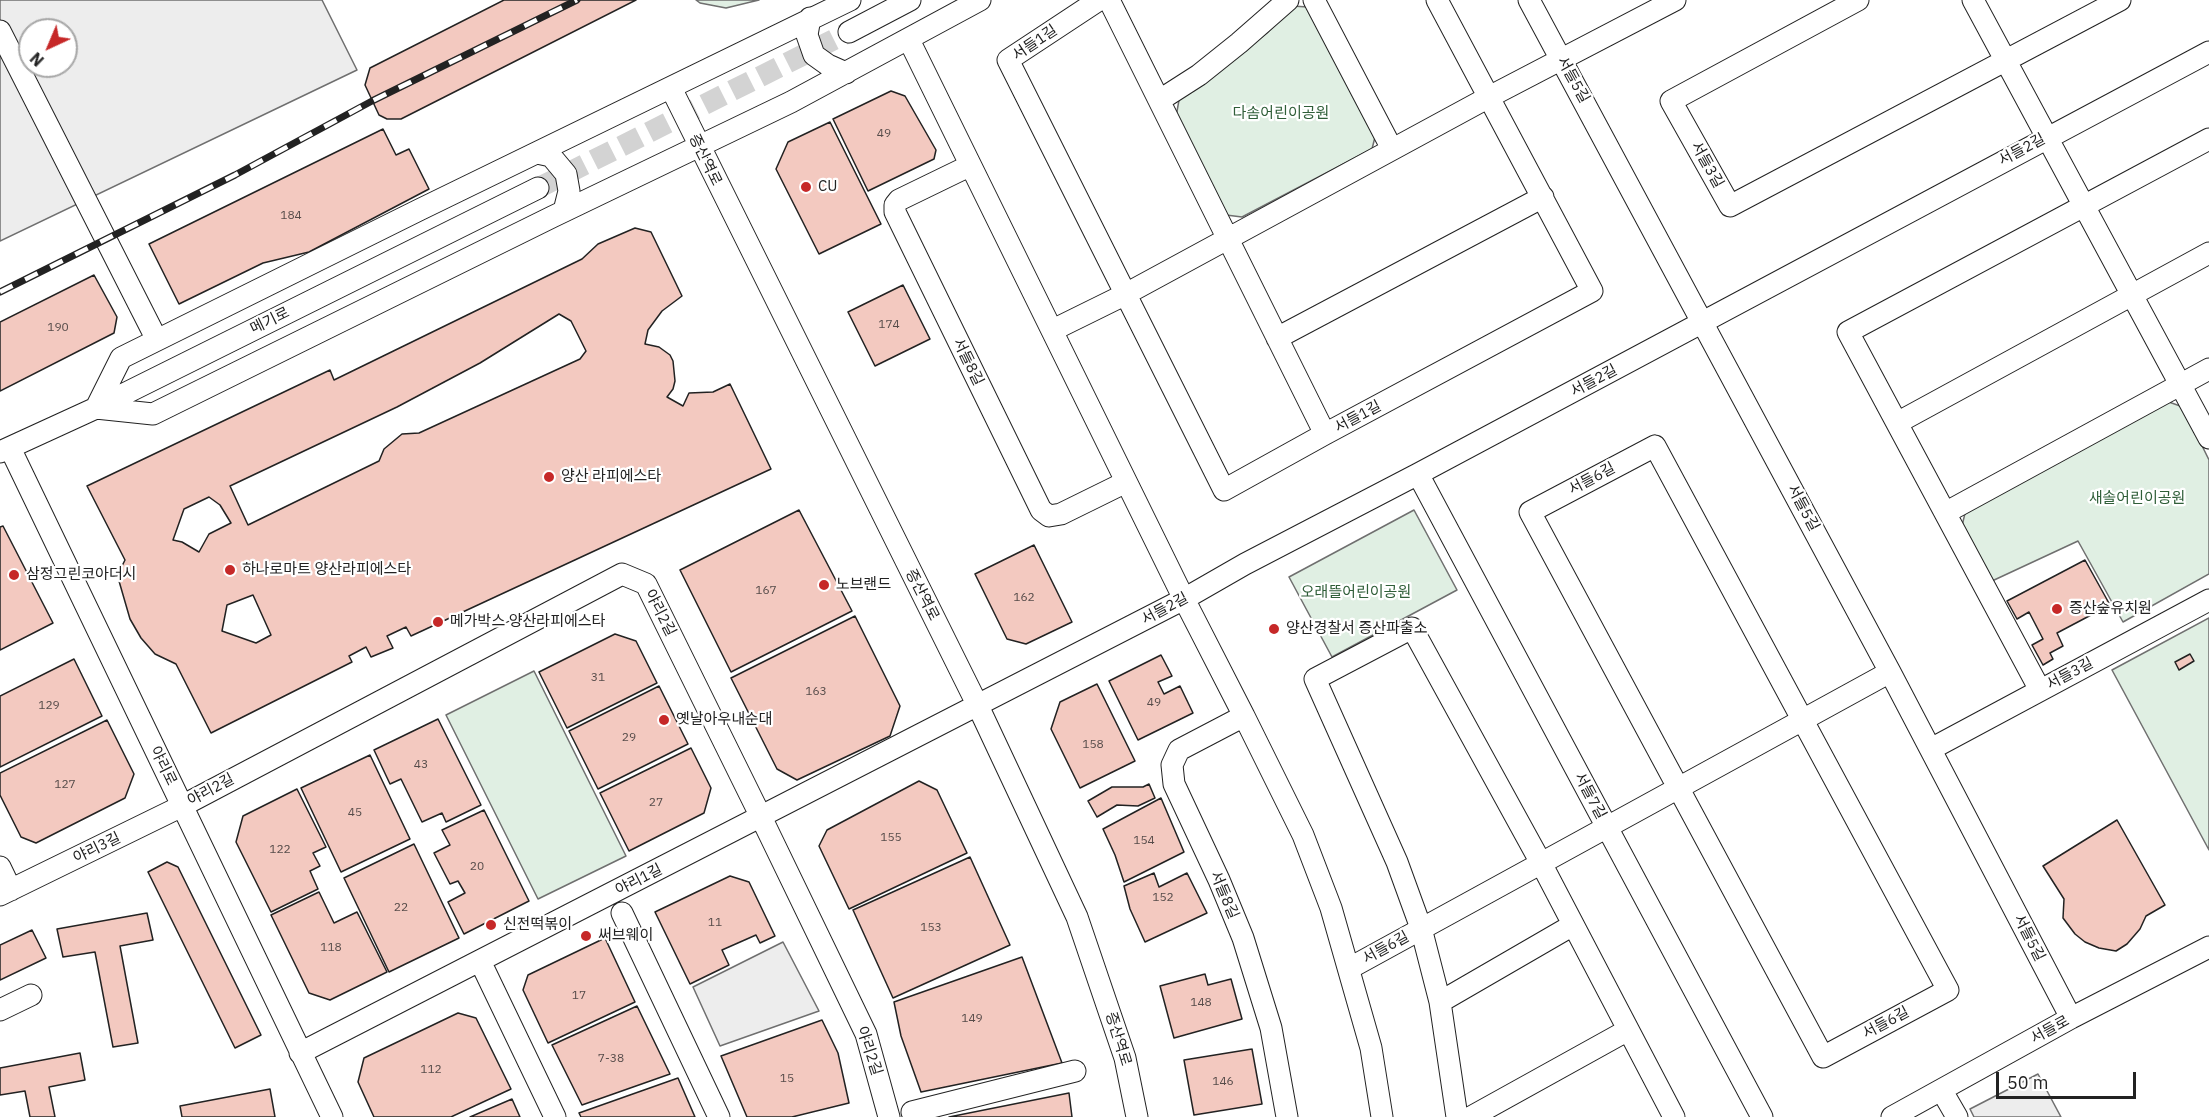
<!DOCTYPE html>
<html>
<head>
<meta charset="utf-8">
<style>
  body { margin:0 }
  #map { position:relative; width:2209px; height:1117px; overflow:hidden; background:#fff; font-family:"IBM Plex Sans",sans-serif }
  canvas { display:block }
  .north { position:absolute; left:18px; top:18px; width:60px; height:60px; box-sizing:border-box; background:#fff; border:2px solid #a7a7a7; border-radius:50%; rotate:224deg; font-size:16px; font-weight:700; line-height:24px; text-align:center; color:#222 }
  .north::after { content:''; display:block; margin:auto; width:21px; height:27px; background:#c62828; clip-path:polygon(50% 0,100% 100%,50% 72%,0 100%) }
  .scale { position:absolute; left:1996px; top:1072px; width:140px; height:27px; box-sizing:border-box; border:3px solid #222; border-top:0; padding-left:8px; font-size:18px; line-height:21px; white-space:nowrap; color:#222; -webkit-text-stroke:4px #fff; paint-order:stroke }
</style>
</head>
<body>
<div id="map">
<canvas width="2209" height="1117"></canvas>
<div class="north">N</div>
<div class="scale">50 m</div>
</div>
<script>
const context = document.querySelector('canvas').getContext('2d');
context.lineJoin = 'round';
function fillPath(path, color) {
  context.fillStyle = color;
  context.fill(path, 'evenodd');
}
function toPath(rows) {
  const path = new Path2D();
  for (const r of rows) {
    path.moveTo(r[0], r[1]);
    for (let i = 2; i < r.length; i += 2) path.lineTo(r[i], r[i + 1]);
  }
  return path;
}
function stroke(path, color, width, dash) {
  context.strokeStyle = color;
  context.lineWidth = width;
  context.lineCap = dash ? 'butt' : 'round';
  context.setLineDash(dash || []);
  context.stroke(path);
}
function label(font, color, halo, rows, align = 'center') {
  context.font = font + ' "IBM Plex Sans","Noto Sans KR",sans-serif';
  context.lineWidth = 4.5;
  context.setLineDash([]);
  context.textBaseline = 'middle';
  context.strokeStyle = halo;
  context.fillStyle = color;
  for (const [text, x, y, turn = 0] of rows) {
    context.save();
    context.translate(x, y);
    context.rotate((+turn || 0) * Math.PI / 180);
    context.textAlign = isNaN(turn) ? turn : align;
    if (halo) context.strokeText(text, 0, 0);
    context.fillText(text, 0, 0);
    context.restore();
  }
}
const green = toPath([
  [696,0,759,0,726,8,700,3,696,0],
  [1292,6,1308,7,1375,137,1372,149,1242,217,1226,215,1176,117,1179,100,1267,33,1292,6],
  [2166,401,2183,407,2209,460,2209,574,2123,622,2078,541,1992,581,1962,526,1966,509,2166,401],
  [1414,510,1457,590,1332,657,1289,577,1414,510],
  [2209,618,2209,850,2112,670,2209,618],
  [534,671,626,856,538,899,446,715,534,671]
]);
const parking = toPath([
  [0,0,322,0,357,70,0,241,0,0],
  [30,30,66,30,66,66,30,66,30,30],
  [783,942,819,1011,720,1046,693,987,783,942],
  [2038,1074,2061,1117,1974,1117,1970,1109,2038,1074]
]);
const building = toPath([
  [504,0,636,0,401,119,387,119,379,115,365,85,370,68,504,0],
  [891,91,905,96,936,150,934,159,868,191,833,119,891,91],
  [830,122,881,224,819,254,776,169,788,142,830,122],
  [383,129,396,155,409,149,429,189,309,252,263,263,179,304,149,244,383,129],
  [635,228,651,232,682,296,662,311,648,330,645,344,659,347,670,355,673,361,675,381,673,389,667,397,683,406,689,393,713,392,730,384,771,469,411,636,406,627,387,636,393,648,371,657,366,647,349,656,352,662,211,733,176,664,155,654,141,638,130,619,119,581,120,570,125,560,87,486,330,370,334,380,582,259,598,244,635,228],
  [559,314,571,321,586,351,580,359,419,433,402,434,384,449,379,461,248,525,230,486,397,407,480,363,559,314],
  [209,497,220,505,231,523,209,534,199,552,182,542,173,540,184,509,209,497],
  [253,595,271,635,256,643,222,631,227,605,253,595],
  [94,275,117,317,114,333,0,391,0,322,94,275],
  [903,285,930,339,875,366,848,312,903,285],
  [799,510,852,611,731,672,680,570,799,510],
  [3,526,53,623,0,650,0,527,3,526],
  [1034,545,1072,622,1026,644,1007,639,975,574,1034,545],
  [2085,560,2110,605,2057,633,2063,646,2050,653,2053,659,2043,665,2032,645,2043,639,2029,612,2017,619,2007,601,2085,560],
  [855,616,900,706,890,736,797,780,777,769,731,678,855,616],
  [615,634,636,641,657,683,567,728,539,672,615,634],
  [2190,654,2194,661,2179,670,2175,662,2190,654],
  [1161,655,1172,676,1158,682,1164,694,1180,686,1193,713,1138,740,1109,681,1161,655],
  [74,659,102,716,0,767,0,696,74,659],
  [1097,684,1135,761,1080,788,1051,729,1060,702,1097,684],
  [659,686,688,744,598,789,569,731,659,686],
  [438,719,481,805,446,822,442,813,422,822,401,779,390,784,374,750,438,719],
  [107,720,134,774,125,798,36,843,21,837,0,795,0,773,107,720],
  [691,748,711,788,704,813,629,851,600,793,691,748],
  [370,755,410,839,341,872,301,788,370,755],
  [919,781,937,790,967,853,849,909,819,846,827,830,919,781],
  [1149,784,1155,798,1138,806,1117,805,1097,817,1088,801,1112,787,1143,787,1149,784],
  [297,789,326,847,313,853,320,866,310,871,318,889,271,912,236,842,243,816,297,789],
  [1161,798,1184,852,1124,882,1115,855,1103,829,1161,798],
  [484,810,529,901,464,934,448,902,465,893,458,881,450,884,434,853,450,845,442,830,484,810],
  [2117,820,2165,905,2146,916,2140,929,2127,944,2116,951,2099,948,2085,942,2075,934,2063,918,2064,899,2043,866,2117,820],
  [414,844,459,938,389,972,344,878,414,844],
  [970,857,1010,945,893,998,853,910,970,857],
  [167,862,178,867,261,1035,235,1048,148,872,167,862],
  [1154,873,1159,887,1187,873,1207,913,1145,942,1130,909,1124,886,1154,873],
  [730,876,749,882,775,936,760,943,756,935,722,950,729,965,690,984,655,912,730,876],
  [319,892,334,923,357,912,387,972,330,1000,309,993,271,915,319,892],
  [147,913,153,940,120,946,138,1043,113,1047,95,952,63,957,57,929,147,913],
  [32,930,46,958,0,980,0,945,32,930],
  [605,938,635,1002,548,1043,523,990,528,975,605,938],
  [1022,957,1062,1063,921,1092,901,1036,894,1002,1022,957],
  [1205,974,1208,985,1231,979,1242,1019,1174,1038,1160,986,1205,974],
  [637,1006,670,1074,582,1105,552,1045,637,1006],
  [458,1013,476,1018,511,1089,451,1117,374,1117,358,1082,364,1058,458,1013],
  [822,1020,838,1053,849,1103,792,1117,747,1117,721,1056,822,1020],
  [1252,1049,1262,1104,1194,1115,1184,1060,1252,1049],
  [80,1053,85,1080,49,1087,55,1117,30,1117,25,1091,0,1095,0,1068,80,1053],
  [678,1078,695,1117,581,1117,579,1113,678,1078],
  [270,1089,275,1117,182,1117,180,1106,270,1089],
  [1069,1093,1072,1117,949,1117,1069,1093],
  [512,1099,520,1117,470,1117,512,1099]
]);
const minorTunnel = toPath([
  [538,188,849,32]
]);
const minor = toPath([
  [1099,0,1008,60,1224,490,1325,434,1592,291,1437,0],
  [1109,0,1325,434],
  [1314,0,1392,149],
  [1529,0,1890,672,2071,1018],
  [1858,0,1671,101,1730,206,2120,0],
  [1973,0,2209,438],
  [810,18,807,35,814,55,828,65,846,73],
  [0,31,157,340],
  [849,32,910,0],
  [909,40,1184,599,1244,716,1179,750,1172,765,1174,784,1219,880,1243,938,1271,1028,1287,1117],
  [671,88,978,706,1077,917,1125,1058,1137,1117],
  [1160,100,1199,75,1239,43,1288,0],
  [537,153,551,156,566,174,569,191,564,211],
  [969,166,899,200,895,205,895,212,1041,510,1049,516,1061,514,1126,482],
  [1053,330,1124,295,1489,97,1675,0],
  [1277,338,1543,197],
  [96,408,153,414,552,217,791,102,980,0],
  [96,408,121,358,419,210,850,0],
  [1897,423,2209,253],
  [1655,446,1948,990,1823,1057,1530,512,1655,446],
  [10,448,332,1117],
  [0,452,96,408,538,188],
  [1418,474,1762,1117],
  [1945,513,2209,369],
  [2040,690,1848,332,2209,139],
  [1244,716,1303,835,1331,908,1371,1048,1382,1117],
  [1931,749,2209,600],
  [0,867,11,890],
  [0,895,182,806,622,574,646,584,761,817,866,1034,889,1117],
  [622,913,719,1117],
  [480,961,555,1117],
  [1350,968,1890,672],
  [1440,1002,1573,925],
  [0,1010,31,995],
  [300,1053,1184,599,1245,564,1418,474,2209,52],
  [1942,1091,1957,1117],
  [912,1112,1075,1071],
  [1457,1117,1440,1002,1421,928,1397,862,1315,679,1412,628,1541,863,1674,1117],
  [1471,1117,1628,1030],
  [1892,1117,2071,1018,2209,947]
]);
const rail = toPath([
  [0,292,235,175,372,101,577,0]
]);
const markers = [
  [806,187,6,"#c62828"],
  [549,477,6,"#c62828"],
  [230,570,6,"#c62828"],
  [14,575,6,"#c62828"],
  [824,585,6,"#c62828"],
  [2057,609,6,"#c62828"],
  [438,622,6,"#c62828"],
  [1274,629,6,"#c62828"],
  [664,720,6,"#c62828"],
  [491,925,6,"#c62828"],
  [586,936,6,"#c62828"]
];
const numberNames = [
  ["49",884,134],
  ["184",291,216],
  ["174",889,325],
  ["190",58,328],
  ["167",766,591],
  ["162",1024,598],
  ["31",598,678],
  ["163",816,692],
  ["49",1154,703],
  ["129",49,706],
  ["29",629,738],
  ["158",1093,745],
  ["43",421,765],
  ["127",65,785],
  ["27",656,803],
  ["45",355,813],
  ["155",891,838],
  ["154",1144,841],
  ["122",280,850],
  ["20",477,867],
  ["152",1163,898],
  ["22",401,908],
  ["11",715,923],
  ["153",931,928],
  ["118",331,948],
  ["17",579,996],
  ["148",1201,1003],
  ["149",972,1019],
  ["7-38",611,1059],
  ["112",431,1070],
  ["15",787,1079],
  ["146",1223,1082]
];
const streetNames = [
  ["서들1길",1035,43,-34],
  ["서들5길",1573,80,61],
  ["서들2길",2022,150,-28],
  ["증산역로",705,160,64],
  ["서들3길",1707,165,61],
  ["메기로",270,321,-26],
  ["서들8길",968,362,64],
  ["서들2길",1594,381,-28],
  ["서들1길",1358,417,-28],
  ["서들6길",1592,479,-28],
  ["서들5길",1803,508,62],
  ["증산역로",922,595,63],
  ["서들2길",1165,609,-28],
  ["야리2길",660,613,63],
  ["서들3길",2070,674,-28],
  ["야리로",163,766,64],
  ["야리2길",211,790,-28],
  ["서들7길",1590,796,62],
  ["야리3길",97,848,-26],
  ["야리1길",639,880,-27],
  ["서들8길",1224,895,67],
  ["서들5길",2029,938,63],
  ["서들6길",1386,948,-29],
  ["서들6길",1886,1023,-28],
  ["서들로",2050,1030,-29],
  ["증산역로",1118,1039,73],
  ["야리2길",869,1051,72]
];
const parkNames = [
  ["다솜어린이공원",1281,114],
  ["새솔어린이공원",2137,499],
  ["오래뜰어린이공원",1356,593]
];
const poiNames = [
  ["CU",818,187],
  ["양산 라피에스타",561,477],
  ["하나로마트 양산라피에스타",242,570],
  ["삼정그린코아더시",26,575],
  ["노브랜드",836,585],
  ["증산숲유치원",2069,609],
  ["메가박스 양산라피에스타",450,622],
  ["양산경찰서 증산파출소",1286,629],
  ["옛날아우내순대",676,720],
  ["신전떡볶이",503,925],
  ["써브웨이",598,936]
];
fillPath(green, '#e0efe3');
stroke(green, '#6f6f6f', 1.5);
fillPath(parking, '#ededed');
stroke(parking, '#6f6f6f', 1.5);
fillPath(building, '#f3c9c0');
stroke(building, '#222', 1.5);
stroke(minorTunnel, '#d3d3d3', 21, [21, 10]);
stroke(minor, '#222', 23);
stroke(minor, '#fff', 21);
stroke(rail, '#222', 7);
stroke(rail, '#fff', 4.5, [14]);
for (const [x, y, r, color] of markers) {
  const dot = new Path2D();
  dot.arc(x, y, r, 0, 2 * Math.PI);
  context.fillStyle = color;
  context.fill(dot);
  stroke(dot, '#fff', 2);
}
label('12px', '#564c4a', null, numberNames);
label('15px', '#222', '#fff', streetNames);
label('15px', '#2f5e38', '#fff', parkNames);
label('15px', '#222', '#fff', poiNames, 'left');
</script>
</body>
</html>
